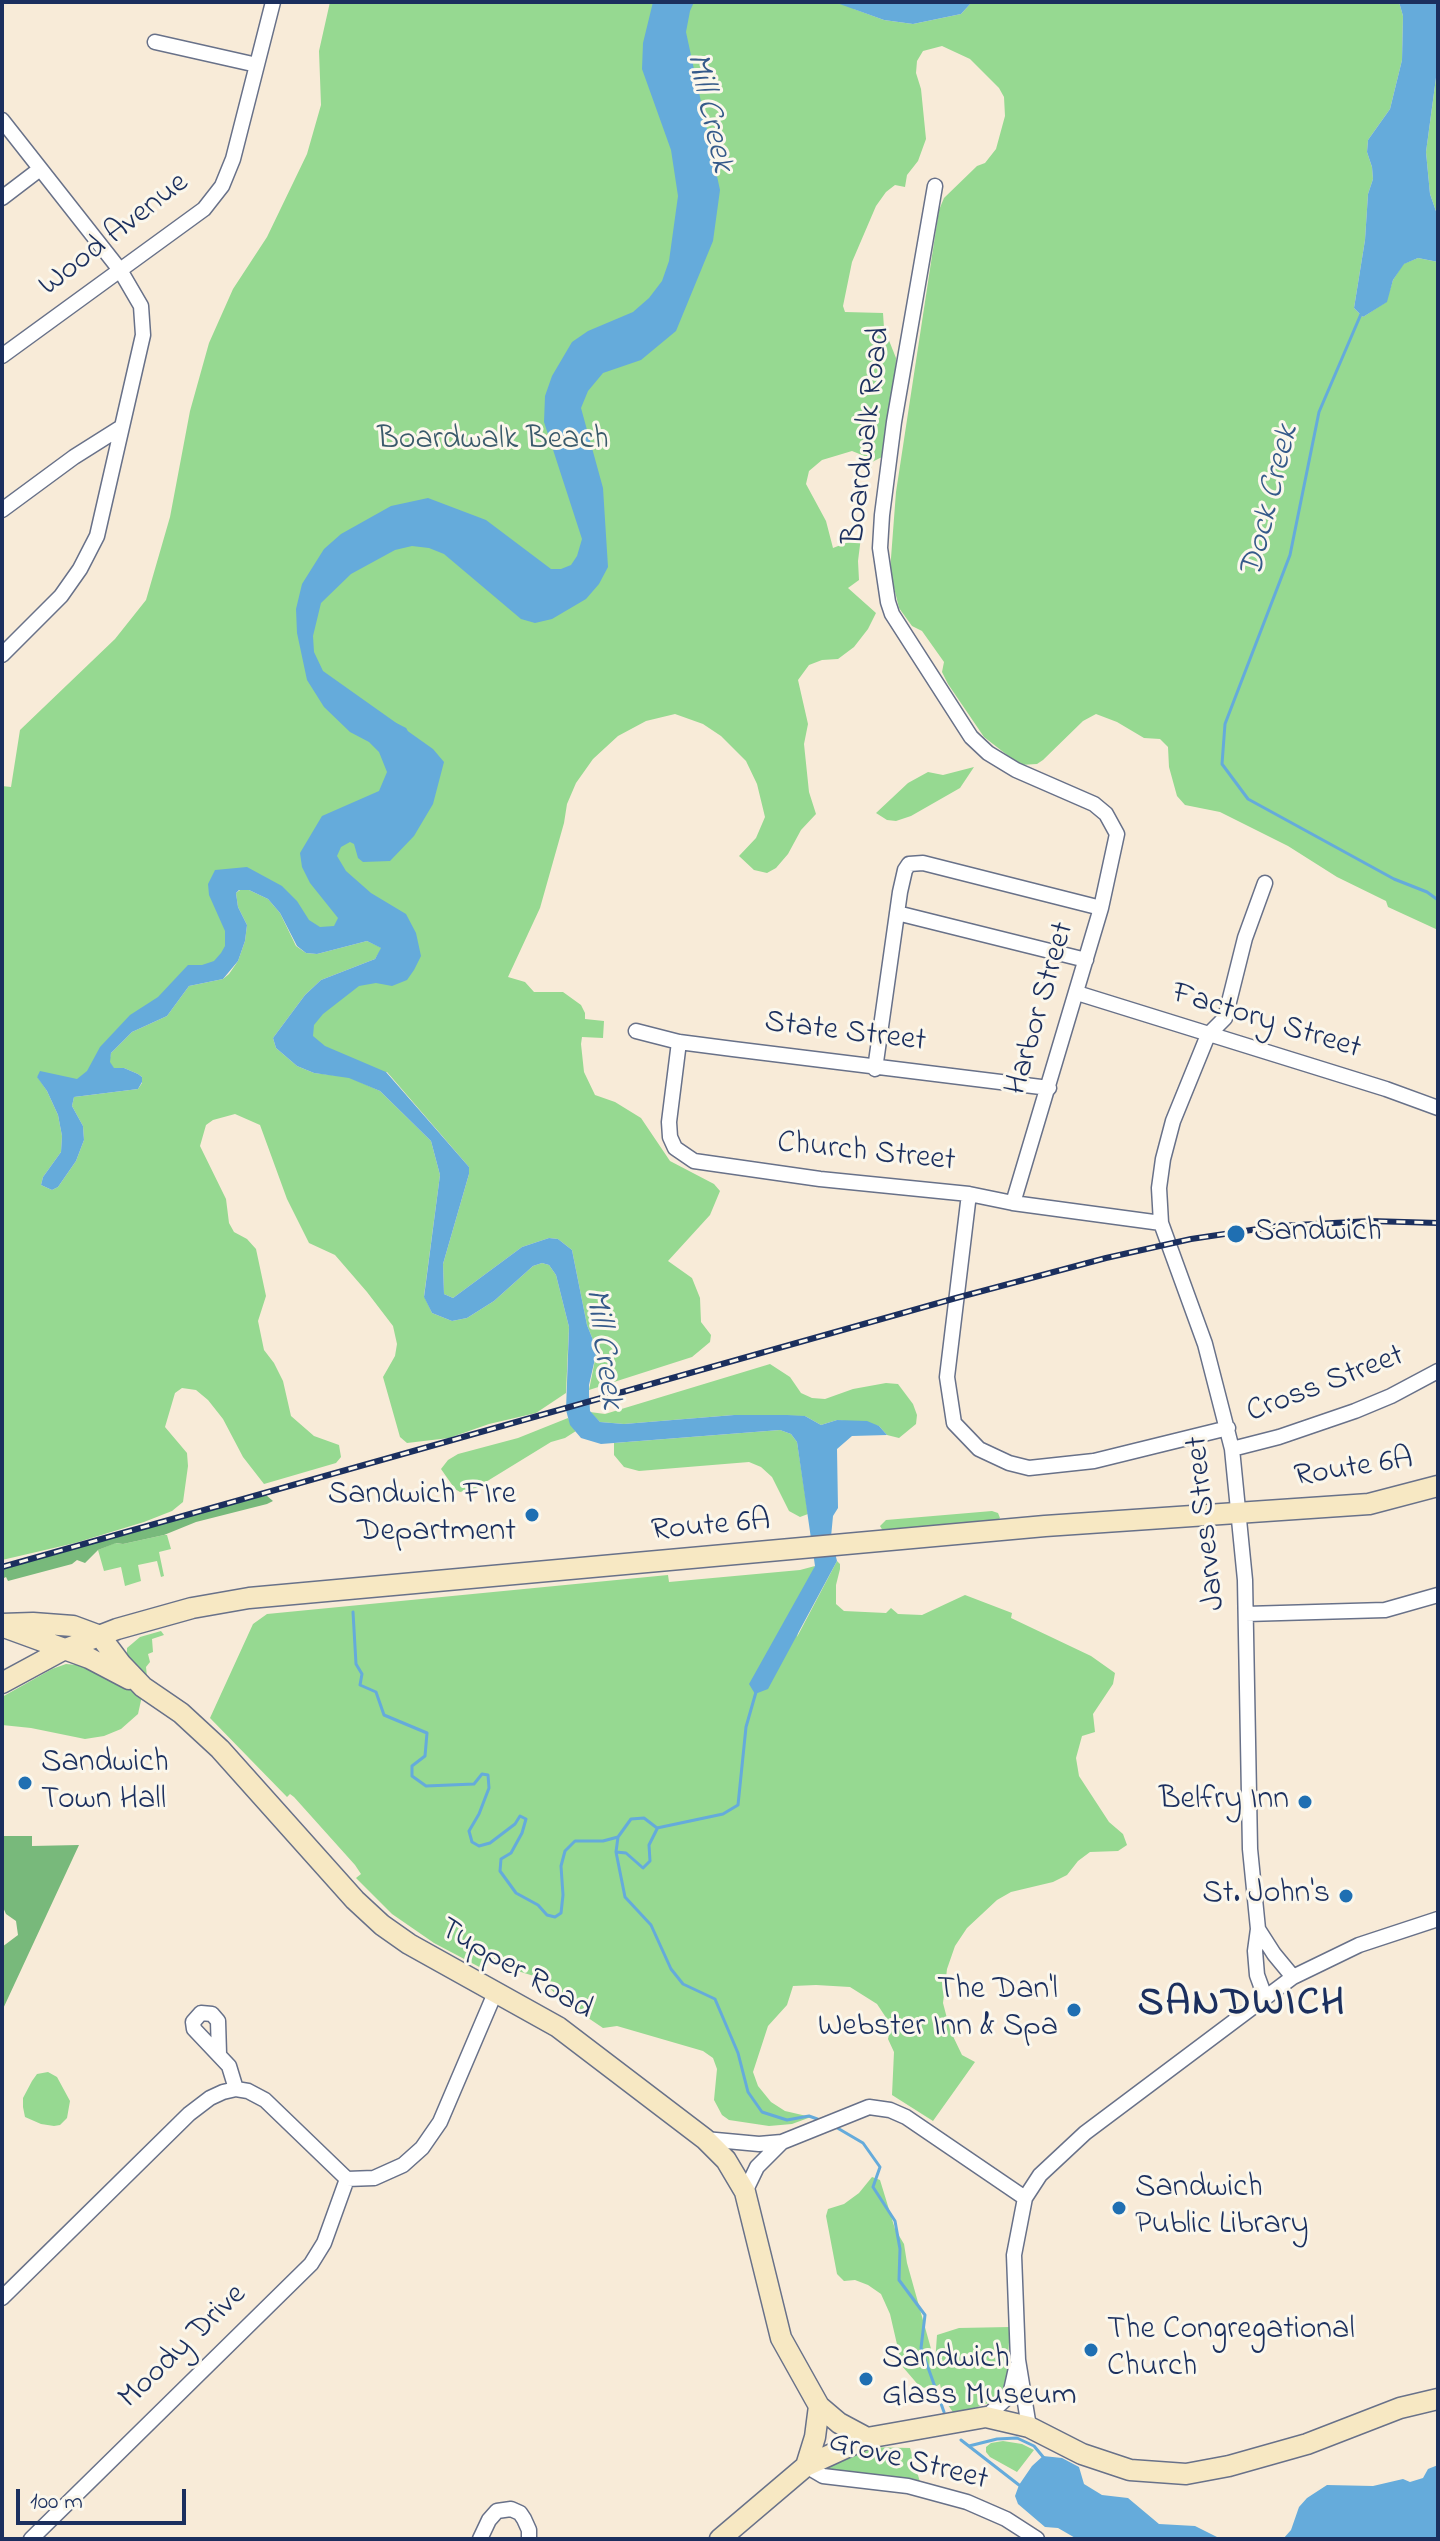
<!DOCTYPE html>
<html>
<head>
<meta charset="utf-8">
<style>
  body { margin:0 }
  #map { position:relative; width:1440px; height:2541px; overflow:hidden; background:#f8ebd8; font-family:"Indie Flower",sans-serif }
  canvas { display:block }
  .frame { position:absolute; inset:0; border:4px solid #1b2f5e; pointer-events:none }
  .scale { position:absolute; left:16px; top:2489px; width:170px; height:36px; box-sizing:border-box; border:4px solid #1b2f5e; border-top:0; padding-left:10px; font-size:24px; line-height:28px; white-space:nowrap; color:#1b2f5e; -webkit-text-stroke:6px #fbf7ec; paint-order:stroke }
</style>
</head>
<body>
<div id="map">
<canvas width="1440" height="2541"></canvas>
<div class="frame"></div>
<div class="scale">100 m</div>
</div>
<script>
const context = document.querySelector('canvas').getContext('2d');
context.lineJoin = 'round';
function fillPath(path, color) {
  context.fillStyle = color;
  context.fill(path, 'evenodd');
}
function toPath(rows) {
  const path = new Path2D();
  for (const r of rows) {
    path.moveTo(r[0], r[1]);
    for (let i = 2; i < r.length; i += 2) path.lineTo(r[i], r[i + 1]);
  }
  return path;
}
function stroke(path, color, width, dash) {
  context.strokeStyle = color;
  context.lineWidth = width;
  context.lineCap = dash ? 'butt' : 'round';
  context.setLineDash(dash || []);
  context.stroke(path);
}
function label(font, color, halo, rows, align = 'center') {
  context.font = font + ' "Indie Flower",sans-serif';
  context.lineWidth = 6;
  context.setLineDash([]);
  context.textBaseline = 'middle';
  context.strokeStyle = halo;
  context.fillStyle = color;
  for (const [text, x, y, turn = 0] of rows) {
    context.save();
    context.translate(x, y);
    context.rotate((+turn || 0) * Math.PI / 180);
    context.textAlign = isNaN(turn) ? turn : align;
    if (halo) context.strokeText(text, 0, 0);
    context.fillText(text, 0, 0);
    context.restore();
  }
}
const green = toPath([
  [330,2,857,2,854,9,884,20,913,24,961,14,972,2,1399,2,1403,16,1402,60,1390,109,1368,140,1367,152,1372,167,1373,179,1368,194,1365,240,1354,308,1363,317,1386,302,1393,280,1403,264,1418,258,1438,262,1438,930,1388,907,1386,901,1337,877,1288,846,1220,812,1185,805,1177,796,1169,767,1168,747,1160,739,1144,738,1117,722,1096,714,1083,721,1043,760,1037,764,1020,765,984,737,948,684,942,672,944,662,922,631,912,626,899,608,890,571,896,492,939,210,944,198,977,166,985,163,996,149,1005,116,1004,97,999,88,970,59,942,46,923,51,917,61,916,73,921,89,926,139,918,161,907,175,905,187,895,185,886,192,876,206,852,262,843,306,845,312,883,313,884,328,896,358,895,395,882,457,872,462,870,475,862,455,852,451,822,460,809,471,806,484,826,521,833,548,861,537,858,561,859,580,848,588,876,613,868,629,854,647,838,659,822,660,809,665,798,680,808,724,804,744,809,792,816,814,801,830,788,854,776,868,767,873,754,870,739,856,756,838,765,817,757,784,746,761,721,736,703,724,675,714,646,721,618,736,593,759,576,783,567,804,564,823,540,908,508,977,525,982,534,992,563,992,581,1005,585,1013,585,1019,604,1021,603,1038,582,1037,581,1044,584,1072,595,1095,615,1102,641,1118,670,1161,714,1184,720,1191,710,1215,668,1261,692,1278,700,1298,701,1322,711,1335,710,1342,692,1357,589,1390,597,1350,587,1325,572,1250,558,1239,549,1238,522,1247,453,1298,444,1294,443,1264,469,1174,469,1167,387,1072,371,1074,343,1064,327,1062,295,1047,289,1039,294,1026,312,1006,338,983,382,964,394,963,405,955,400,940,359,911,349,932,340,941,330,945,309,943,298,935,278,899,253,883,239,879,230,886,227,896,235,927,236,941,232,955,221,968,195,970,180,982,158,1009,114,1037,102,1054,94,1075,108,1083,50,1083,37,1076,47,1091,58,1115,62,1136,61,1152,43,1177,41,1185,52,1190,58,1187,76,1161,84,1140,83,1126,72,1106,74,1097,138,1089,142,1083,142,1077,138,1074,124,1068,114,1069,109,1062,111,1053,132,1032,167,1016,189,986,223,979,229,974,238,961,245,941,247,925,238,907,236,893,240,890,249,890,268,899,280,913,296,946,306,953,317,954,367,941,382,948,375,959,321,980,305,995,273,1038,276,1048,297,1066,314,1073,349,1077,380,1091,431,1141,440,1175,424,1296,432,1313,452,1321,467,1318,494,1301,533,1266,542,1263,549,1265,556,1275,569,1327,566,1393,536,1413,489,1424,449,1438,407,1443,400,1437,383,1377,395,1356,397,1344,393,1326,367,1292,335,1255,309,1243,287,1199,260,1125,235,1114,213,1120,206,1125,200,1146,226,1199,229,1223,234,1232,247,1239,256,1249,266,1296,258,1321,264,1350,274,1363,283,1381,291,1416,314,1436,339,1445,341,1457,336,1463,264,1484,243,1457,223,1419,208,1400,196,1390,182,1388,175,1393,165,1427,187,1453,188,1466,183,1502,172,1511,144,1522,75,1543,2,1560,2,786,11,787,20,730,115,639,146,600,170,517,190,411,209,343,233,289,267,237,307,154,321,105,319,51],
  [1438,63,1438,217,1430,194,1426,152],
  [974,767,960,788,911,816,896,821,887,820,876,813,908,783,928,772,943,775],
  [770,1364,790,1377,801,1393,812,1398,825,1399,853,1389,886,1383,898,1384,913,1404,917,1415,916,1424,899,1438,887,1435,879,1426,837,1420,821,1425,805,1416,734,1415,624,1424,600,1422,590,1412,605,1414],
  [568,1418,576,1431,565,1438,551,1442,476,1488,460,1492,455,1489,441,1469,448,1460,458,1454,518,1438],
  [780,1430,791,1434,797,1442,808,1514,800,1517,789,1511,772,1477,761,1467,749,1462,639,1471,624,1467,614,1455,614,1443],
  [992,1511,998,1513,1000,1518,997,1521,883,1531,880,1526,886,1520],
  [164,1535,167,1535,171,1549,159,1552,164,1576,161,1577,157,1561,138,1565,141,1581,125,1586,121,1567,104,1571,98,1550,115,1543,123,1544],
  [837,1561,840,1564,840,1569,836,1585,836,1604,844,1611,886,1613,891,1608,898,1614,922,1615,965,1595,1012,1613,1011,1618,1091,1656,1115,1673,1113,1684,1093,1714,1095,1732,1082,1736,1076,1758,1079,1776,1109,1822,1123,1834,1127,1845,1118,1851,1090,1852,1078,1861,1067,1875,1053,1882,1011,1892,997,1900,967,1928,955,1946,947,1969,943,2003,950,2030,962,2055,975,2062,933,2121,892,2095,894,2052,888,2039,891,2025,877,2004,850,1987,816,1985,793,1986,787,2005,768,2026,753,2072,758,2086,771,2102,785,2111,811,2117,792,2124,769,2126,729,2120,722,2115,714,2100,717,2069,713,2058,703,2051,617,2026,603,2028,566,2003,537,1977,489,1962,485,1970,434,1943,392,1914,356,1878,361,1874,355,1865,294,1797,290,1794,287,1797,210,1718,253,1624,267,1614,668,1575,669,1582,800,1570,815,1566,797,1637],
  [161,1631,164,1635,152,1639,153,1652,148,1654,150,1662,146,1667,147,1677,127,1657,127,1648,140,1637],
  [66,1664,88,1666,129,1686,142,1696,138,1714,121,1729,104,1736,85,1739,31,1728,2,1725,2,1697,52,1669],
  [48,2072,57,2077,70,2101,67,2118,60,2125,54,2126,41,2124,25,2117,23,2107,23,2098,32,2081,37,2074],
  [872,2177,880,2180,895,2229,904,2244,907,2263,935,2363,937,2335,959,2328,1010,2327,1006,2388,997,2400,955,2415,943,2398,940,2384,932,2389,920,2387,902,2366,890,2314,881,2294,868,2285,855,2280,844,2281,837,2274,826,2216,828,2209,844,2204,859,2193],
  [1003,2441,1022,2444,1034,2450,1017,2472,990,2457,986,2452,986,2447,991,2443],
  [866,2447,910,2448,920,2482,824,2472,823,2466]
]);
const forest = toPath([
  [266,1495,273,1501,267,1504,196,1522,164,1535,123,1544,116,1543,98,1550,85,1563,77,1560,72,1564,8,1581,6,1577,2,1579,2,1569],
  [2,1836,32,1836,32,1846,79,1845,2,2011,2,1947,18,1935,16,1921,6,1914,2,1905]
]);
const water = toPath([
  [653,2,694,2,690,11,686,32,720,190,713,241,676,331,641,360,603,373,588,391,581,408,603,488,608,567,599,584,586,599,552,619,535,623,521,619,444,554,429,548,412,546,395,550,351,574,321,603,313,636,314,652,323,671,433,749,444,762,433,804,414,836,390,861,363,862,358,858,354,844,350,842,341,847,337,856,346,871,371,893,406,914,416,933,421,956,414,970,407,980,392,986,376,983,359,986,323,1014,314,1025,313,1036,325,1046,386,1072,469,1167,469,1174,443,1264,444,1294,453,1298,522,1247,549,1238,558,1239,572,1250,587,1325,597,1350,589,1385,589,1395,590,1411,600,1422,624,1424,734,1415,787,1415,805,1416,821,1425,837,1420,867,1421,879,1426,887,1435,852,1436,837,1449,838,1508,833,1516,831,1537,837,1561,768,1689,755,1694,749,1684,815,1566,797,1442,791,1434,780,1430,601,1444,581,1438,570,1425,566,1410,569,1327,556,1275,549,1265,542,1263,533,1266,494,1301,467,1318,452,1321,432,1313,424,1297,440,1175,431,1141,380,1091,349,1078,314,1073,297,1066,276,1048,273,1038,305,995,321,980,375,959,381,948,367,941,317,954,306,953,297,946,280,913,268,899,249,890,239,890,236,893,238,907,247,925,245,941,238,961,223,979,189,986,167,1016,132,1032,111,1053,110,1062,114,1068,124,1068,138,1074,142,1077,142,1082,138,1089,74,1097,72,1106,83,1126,84,1140,76,1161,58,1187,52,1190,41,1185,43,1177,61,1152,62,1136,58,1115,47,1091,37,1077,40,1071,77,1079,87,1071,100,1047,130,1015,158,997,188,965,202,965,214,961,221,953,225,946,225,931,209,895,208,884,215,870,247,867,282,886,297,901,309,920,320,927,334,926,338,918,310,883,302,867,300,853,322,816,379,791,387,772,379,752,369,742,350,732,324,707,307,680,297,633,296,609,302,584,324,549,341,534,391,506,428,498,486,520,551,569,561,569,571,565,577,556,582,539,544,422,545,396,552,376,572,342,588,331,633,312,649,298,662,281,669,261,678,196,671,150,642,69,643,43],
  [834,2,972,2,961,14,913,24,884,20],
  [1399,2,1438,2,1438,63,1426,152,1430,194,1438,217,1438,262,1418,258,1404,264,1393,280,1387,302,1363,317,1354,308,1365,240,1368,194,1373,179,1372,167,1367,152,1368,140,1390,109,1402,60,1403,16],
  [1043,2456,1062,2458,1079,2467,1084,2484,1102,2495,1128,2498,1159,2524,1195,2526,1221,2539,1077,2539,1058,2528,1045,2527,1018,2504,1015,2496,1019,2485,1032,2466],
  [1438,2465,1438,2539,1283,2539,1291,2530,1299,2507,1307,2498,1327,2485,1373,2486,1403,2479,1410,2482,1423,2478,1428,2469]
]);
const stream = toPath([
  [1361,314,1319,412,1290,555,1225,724,1222,764,1248,799,1394,879,1427,892,1438,900],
  [395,724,405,729,407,733],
  [353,1612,356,1664,362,1674,360,1685,376,1692,384,1715,427,1733,425,1756,412,1766,412,1776,426,1786,474,1784,482,1774,488,1775,489,1788,479,1814,469,1831,472,1842,479,1846,490,1843,515,1824,520,1816,526,1819,522,1833,511,1853,501,1859,500,1871,516,1893,538,1905,547,1915,555,1917,561,1913,563,1895,561,1866,565,1851,575,1841,603,1841,618,1837],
  [756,1692,746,1727,738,1805,723,1814,657,1828,644,1818,631,1819,618,1837,616,1852,625,1897,651,1925,671,1969,683,1984,715,1999,738,2053,748,2092,762,2112,787,2120,809,2116,820,2120],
  [616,1852,626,1853,643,1868,650,1861,649,1845,657,1829],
  [834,2126,863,2143,880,2167,873,2187,895,2221,900,2249,899,2280,925,2315,921,2348,944,2412],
  [961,2440,1019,2485],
  [969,2446,997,2439,1017,2438,1034,2446,1044,2458]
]);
const street = toPath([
  [155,42,257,65],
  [2,120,120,270,141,306,143,335,97,536,80,569,61,596,2,655],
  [935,186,894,422,882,515,880,548,888,602,892,614,971,737,988,753,1016,770,1094,804,1106,814,1117,834,1101,908,1013,1203],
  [2,198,40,169],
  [2,356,204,209,222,186,233,159,273,2],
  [2,510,74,457,120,428],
  [897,913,1086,960],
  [1077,993,1386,1089,1438,1108],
  [636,1031,679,1042,733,1049,1049,1088],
  [679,1042,669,1122,670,1137,675,1148,694,1161,820,1179,969,1194,1013,1203,1161,1223],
  [875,1069,900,892,905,870,909,864,923,863,1101,908],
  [969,1194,947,1377,954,1423,979,1449,1009,1463,1029,1468,1094,1461,1228,1428],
  [1232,1449,1279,1437,1355,1411,1391,1396,1438,1371],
  [1246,1614,1385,1610,1438,1595],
  [1258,1929,1274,1954,1293,1977],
  [1265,1997,1257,1975,1255,1951,1258,1929,1250,1849,1245,1580,1232,1449,1205,1344,1161,1223,1159,1188,1163,1159,1173,1121,1208,1035,1225,1018,1245,938,1265,883],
  [219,2054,218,2021,212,2014,201,2013,193,2022,194,2029,229,2066,236,2089],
  [705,2139,759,2144,782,2142,869,2107,890,2110,906,2117,1025,2198],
  [745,2192,757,2167,782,2142],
  [2,2298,189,2114,210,2098,223,2092,236,2089,248,2091,265,2100,347,2179,374,2178,403,2165,422,2148,440,2122,495,1993],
  [986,2417,1010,2395,1016,2368],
  [1029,2427,1018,2360,1014,2255,1025,2198,1040,2175,1085,2133,1293,1977,1359,1945,1438,1919],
  [806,2466,823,2476,908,2486,967,2502,1006,2519,1037,2539],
  [31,2539,311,2264,324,2243,347,2179],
  [480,2539,489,2520,497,2511,511,2509,520,2513,524,2519,529,2530,529,2539]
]);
const secondary = toPath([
  [2,1624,33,1623,73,1626,100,1636,121,1664,143,1687,181,1713,220,1749,355,1900,382,1925,409,1944,558,2027,705,2139,726,2160,745,2192,781,2338,819,2406,839,2423,867,2438],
  [4,1627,89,1658,129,1679],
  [2,1683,63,1650,117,1629,192,1608,249,1598,1045,1526,1369,1504,1438,1486],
  [806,2466,815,2437,819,2406],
  [720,2539,806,2466,867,2438,986,2417,1029,2427,1082,2454,1130,2470,1186,2474,1229,2466,1307,2444,1400,2408,1438,2399]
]);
const rail = toPath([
  [2,1567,956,1298,1106,1258,1191,1239,1278,1226,1370,1221,1438,1223]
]);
const markers = [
  [1236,1234,10,"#1f6fb2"],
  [532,1515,8,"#1f6fb2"],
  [25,1783,8,"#1f6fb2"],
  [1305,1802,8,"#1f6fb2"],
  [1346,1896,8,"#1f6fb2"],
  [1074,2010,8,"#1f6fb2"],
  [1119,2208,8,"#1f6fb2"],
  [1091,2350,8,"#1f6fb2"],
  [866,2379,8,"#1f6fb2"]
];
const streetNames = [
  ["Wood Avenue",115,236,-38],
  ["Boardwalk Road",869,436,-83],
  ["Harbor Street",1042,1009,-74],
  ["Factory Street",1266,1023,17],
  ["State Street",845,1034,7],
  ["Church Street",866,1154,6],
  ["Cross Street",1326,1386,-21],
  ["Route 6A",1354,1470,-9],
  ["Jarves Street",1208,1523,-96],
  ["Route 6A",711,1528,-5],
  ["Tupper Road",515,1971,30],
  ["Moody Drive",184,2348,-44],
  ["Grove Street",908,2463,14]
];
const parkNames = [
  ["Boardwalk Beach",493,442]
];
const poiNames = [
  ["Sandwich",1254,1234],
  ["Sandwich FIre",516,1497,"right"],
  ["Department",516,1534,"right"],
  ["Sandwich",41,1765],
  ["Town Hall",41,1802],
  ["Belfry Inn",1289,1802,"right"],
  ["St. John's",1330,1896,"right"],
  ["The Dan'l",1058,1992,"right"],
  ["Webster Inn & Spa",1058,2029,"right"],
  ["Sandwich",1135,2190],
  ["Public Library",1135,2227],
  ["The Congregational",1107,2332],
  ["Church",1107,2369],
  ["Sandwich",882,2361],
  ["Glass Museum",882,2398]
];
const waterNames = [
  ["Mill Creek",707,113,77],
  ["Dock Creek",1272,502,-76],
  ["Mill Creek",601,1349,82]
];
const districtNames = [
  ["SANDWICH",1242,2006]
];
fillPath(green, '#96d991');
fillPath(forest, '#78b97b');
fillPath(water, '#65abdb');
stroke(stream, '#65abdb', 3);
stroke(street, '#687189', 17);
stroke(secondary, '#687189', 23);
stroke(street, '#fff', 14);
stroke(secondary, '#f7e8c3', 20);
stroke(rail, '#1b2f5e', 6);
stroke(rail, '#fbf7ec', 3, [9]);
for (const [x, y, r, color] of markers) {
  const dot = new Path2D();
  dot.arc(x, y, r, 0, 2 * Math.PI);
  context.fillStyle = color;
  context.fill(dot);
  stroke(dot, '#fbf7ec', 3);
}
label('32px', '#1b2f5e', '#fbf7ec', streetNames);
label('32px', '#3a5a6b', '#fbf7ec', parkNames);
label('32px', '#1b2f5e', '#fbf7ec', poiNames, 'left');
label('italic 34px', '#355a8a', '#fbf7ec', waterNames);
context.letterSpacing = '2px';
label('bold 40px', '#1b2f5e', '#fbf7ec', districtNames);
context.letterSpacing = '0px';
</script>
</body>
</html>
